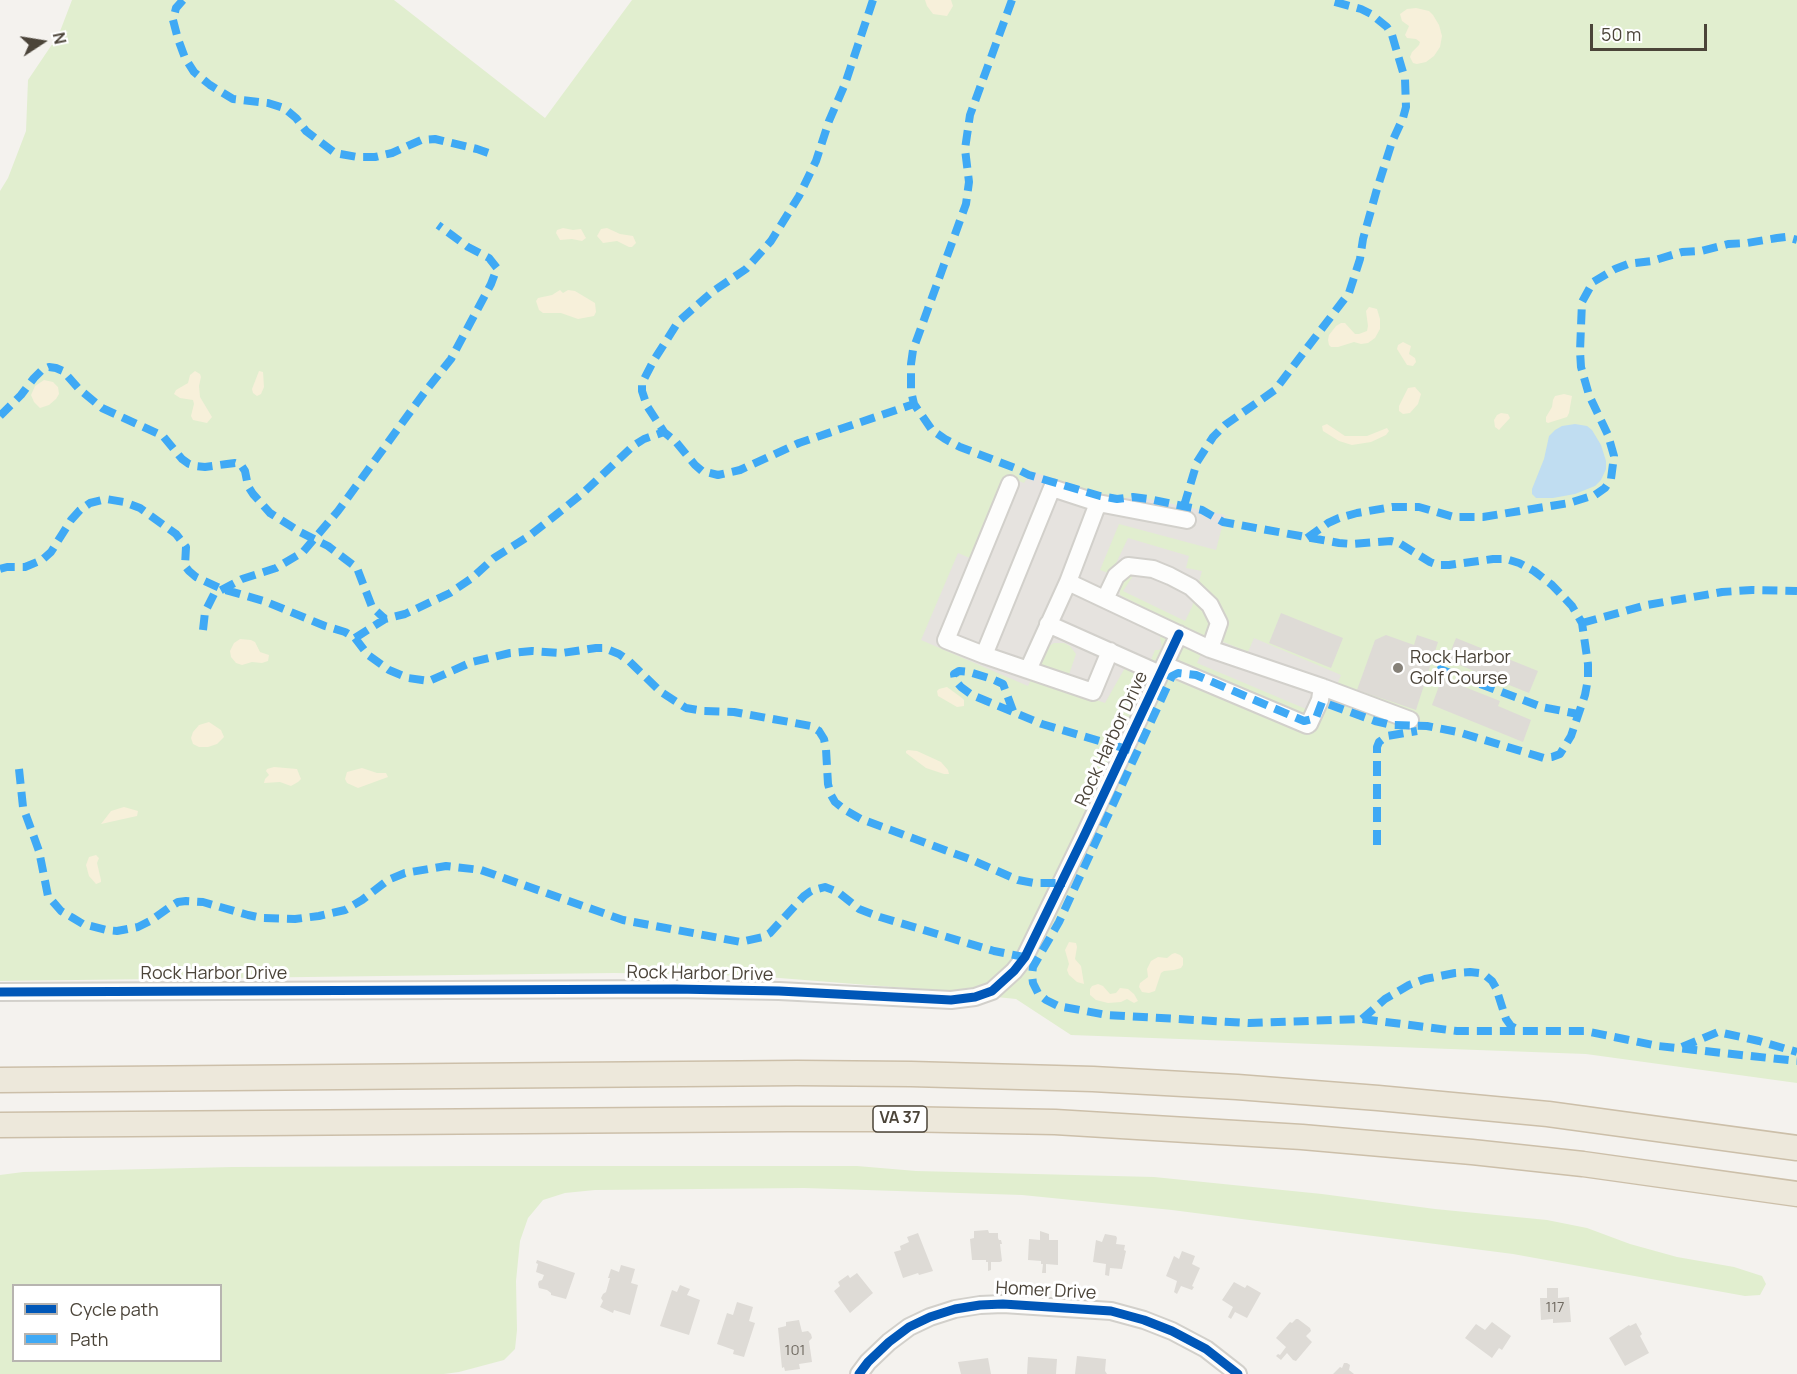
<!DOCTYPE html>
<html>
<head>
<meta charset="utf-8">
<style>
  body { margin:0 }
  #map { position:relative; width:1797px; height:1374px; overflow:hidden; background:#f4f2ee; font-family:Manrope,sans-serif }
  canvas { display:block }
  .legend { position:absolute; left:12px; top:1284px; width:210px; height:78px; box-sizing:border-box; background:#fff; border:2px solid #b7b4b0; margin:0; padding:8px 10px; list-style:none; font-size:18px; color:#4b4439 }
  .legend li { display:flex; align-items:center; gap:12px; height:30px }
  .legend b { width:30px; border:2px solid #b7b4b0 }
  .north { position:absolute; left:12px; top:12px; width:60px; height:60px; -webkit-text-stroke:4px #fff; paint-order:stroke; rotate:78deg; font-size:16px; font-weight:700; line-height:24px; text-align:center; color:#4b4439 }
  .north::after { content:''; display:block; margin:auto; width:21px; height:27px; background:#4b4439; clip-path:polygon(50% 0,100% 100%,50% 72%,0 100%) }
  .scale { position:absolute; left:1590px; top:24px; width:117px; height:27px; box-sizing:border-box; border:3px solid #4b4439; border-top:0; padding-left:8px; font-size:18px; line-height:21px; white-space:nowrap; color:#4b4439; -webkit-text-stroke:4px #fff; paint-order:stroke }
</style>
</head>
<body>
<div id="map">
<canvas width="1797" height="1374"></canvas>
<ul class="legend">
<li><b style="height:8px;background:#0057b8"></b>Cycle path</li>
<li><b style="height:8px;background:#3fa9f5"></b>Path</li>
</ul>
<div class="north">N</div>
<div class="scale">50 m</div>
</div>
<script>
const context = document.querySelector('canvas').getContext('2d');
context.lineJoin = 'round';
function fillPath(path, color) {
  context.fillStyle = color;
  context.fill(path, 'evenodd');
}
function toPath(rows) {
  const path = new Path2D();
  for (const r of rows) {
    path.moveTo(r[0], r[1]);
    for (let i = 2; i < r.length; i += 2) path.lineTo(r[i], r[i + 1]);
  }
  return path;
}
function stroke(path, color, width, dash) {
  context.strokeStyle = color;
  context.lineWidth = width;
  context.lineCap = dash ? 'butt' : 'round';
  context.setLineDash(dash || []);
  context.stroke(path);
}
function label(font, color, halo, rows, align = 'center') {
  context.font = font + ' Manrope,sans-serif';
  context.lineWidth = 6;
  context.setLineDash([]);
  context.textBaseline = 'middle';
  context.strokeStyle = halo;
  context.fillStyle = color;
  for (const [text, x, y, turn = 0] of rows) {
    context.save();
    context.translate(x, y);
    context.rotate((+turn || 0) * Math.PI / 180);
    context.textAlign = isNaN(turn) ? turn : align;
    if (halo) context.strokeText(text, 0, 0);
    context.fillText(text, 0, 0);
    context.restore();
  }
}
const green = toPath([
  [72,0,394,0,545,118,632,0,1797,0,1797,1083,1586,1054,1071,1035,1016,999,918,989,754,976,614,973,0,981,0,191,8,178,26,131,28,80,59,34],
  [474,1166,857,1166,916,1171,1154,1177,1322,1194,1435,1209,1547,1220,1587,1228,1630,1244,1677,1257,1734,1267,1762,1276,1766,1284,1760,1295,1745,1296,1513,1254,1172,1210,1022,1195,804,1188,595,1190,565,1193,543,1200,528,1218,520,1241,516,1281,517,1330,515,1349,504,1360,459,1372,444,1374,0,1374,0,1175,23,1172,232,1167],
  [14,1286,220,1286,220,1360,14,1360]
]);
const sand = toPath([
  [925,0,951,0,953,6,947,16,933,14,927,6],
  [1416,8,1429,11,1433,15,1439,25,1442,36,1440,47,1434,56,1426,62,1417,64,1413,63,1410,57,1412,52,1419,45,1420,42,1416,39,1407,38,1405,35,1409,26,1402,21,1400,14,1407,9],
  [563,228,573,230,581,229,586,238,582,241,572,239,560,240,556,233,557,230],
  [607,228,620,234,633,236,636,243,632,247,629,247,617,241,603,243,597,236,601,229],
  [560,290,563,293,568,290,575,291,595,303,596,312,594,316,578,319,561,313,543,313,539,310,536,301,538,298,552,295],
  [1369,307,1377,309,1380,319,1380,329,1375,338,1368,343,1361,344,1354,342,1338,347,1331,347,1329,345,1328,340,1329,335,1336,326,1341,323,1345,323,1355,334,1359,334,1367,331,1368,326,1366,311],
  [1403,342,1411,346,1409,354,1415,358,1416,362,1413,366,1407,365,1397,349,1398,345],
  [195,371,200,374,201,377,199,386,200,397,212,417,207,423,193,420,191,416,194,404,193,400,180,398,174,394,176,390,188,383,190,375],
  [259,371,263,372,264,387,261,394,257,396,253,393,252,389],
  [44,380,53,382,58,387,59,394,56,399,49,405,40,408,34,402,31,395,35,386],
  [1415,387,1421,394,1418,404,1410,413,1403,414,1399,411,1399,406,1408,388],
  [1564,394,1572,396,1569,413,1567,417,1548,423,1546,422,1546,417,1552,407,1553,400,1555,396],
  [1501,413,1508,414,1510,418,1499,430,1495,427,1494,420,1497,415],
  [1327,424,1345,436,1367,436,1387,428,1389,431,1386,435,1371,442,1352,445,1339,441,1323,431,1322,426],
  [240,639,251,640,255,642,260,652,269,655,268,661,262,663,252,662,242,665,236,663,231,657,230,651,234,643],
  [947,687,962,698,964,700,964,706,957,707,938,696,937,691,939,689],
  [209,722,221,730,224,737,217,744,208,747,199,747,193,744,191,738,193,732,199,725],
  [908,750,917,751,941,762,948,770,949,774,944,774,926,768,906,753,906,751],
  [274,767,297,769,301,779,298,782,291,786,280,782,264,783,265,779,269,775,266,771,267,769],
  [362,768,377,773,386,773,388,777,358,788,347,783,345,779,347,772],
  [124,807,138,811,137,816,101,824,111,811],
  [96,855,99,858,97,863,101,880,101,882,96,884,89,876,86,865,89,857],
  [1069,942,1076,943,1077,947,1075,959,1081,966,1084,984,1077,982,1069,975,1067,970,1069,964,1065,950],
  [1175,953,1180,955,1183,958,1183,965,1181,968,1174,970,1164,971,1161,973,1155,991,1149,993,1142,992,1139,987,1140,983,1148,977,1147,969,1151,961,1158,957,1167,958,1172,954],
  [1098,984,1103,986,1110,994,1116,993,1120,988,1128,989,1134,994,1138,1001,1134,1003,1127,999,1121,1002,1108,1003,1096,1000,1090,995,1090,989,1092,986]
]);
const parking = toPath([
  [1031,471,1100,496,1117,499,1133,497,1149,499,1225,515,1216,550,1119,524,1100,570,1111,574,1128,538,1189,556,1186,568,1202,571,1192,607,1185,621,1123,591,1133,576,1129,573,1119,586,1120,595,1168,620,1160,638,1162,647,1159,650,1155,650,1145,674,1126,666,1105,703,1064,689,1076,654,1070,646,1064,643,1054,643,1046,648,1028,686,921,640,958,553,972,559,1008,476,1024,483],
  [1209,636,1248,652,1254,638,1341,675,1329,705,1318,701,1313,712,1197,663]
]);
const water = toPath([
  [1575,424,1587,426,1592,430,1601,445,1606,461,1606,469,1601,480,1595,486,1575,494,1553,498,1536,498,1532,494,1532,489,1544,459,1549,436,1555,430,1562,426]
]);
const building = toPath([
  [1281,613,1343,638,1331,668,1269,643],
  [1386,635,1414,645,1417,635,1438,642,1416,710,1357,690,1375,640],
  [1456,638,1538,671,1529,693,1447,660],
  [1442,678,1500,701,1498,706,1531,720,1523,742,1432,705],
  [988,1230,989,1233,998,1233,998,1238,999,1240,1001,1240,1002,1244,1000,1244,1002,1261,1000,1262,991,1262,991,1270,988,1271,988,1262,986,1262,986,1260,972,1260,970,1239,974,1238,974,1231],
  [1040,1231,1049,1234,1049,1240,1058,1240,1058,1265,1046,1264,1046,1273,1042,1273,1043,1264,1041,1264,1041,1261,1028,1260,1029,1239,1040,1240],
  [918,1233,933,1271,919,1275,918,1273,903,1278,894,1252,901,1250,900,1246,909,1242,907,1237],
  [1105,1234,1116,1236,1117,1238,1116,1244,1125,1245,1124,1250,1126,1251,1122,1269,1110,1268,1109,1276,1105,1275,1106,1264,1093,1262,1096,1240,1102,1242],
  [1182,1251,1195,1256,1192,1264,1200,1268,1192,1286,1194,1287,1192,1290,1181,1286,1177,1294,1174,1292,1177,1281,1166,1276,1174,1256,1179,1259],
  [537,1260,575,1273,566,1299,551,1295,551,1293,547,1290,539,1288,538,1284,539,1281,542,1280,544,1275,536,1272,538,1264,536,1263],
  [621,1265,635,1269,631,1283,638,1285,630,1315,614,1310,613,1313,600,1307,603,1301,601,1298,603,1294,606,1292,610,1278,608,1278,611,1269,619,1272],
  [857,1273,873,1293,850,1313,834,1291,840,1286,838,1282,848,1275,850,1278],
  [1234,1282,1245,1288,1247,1285,1261,1293,1247,1318,1235,1312,1231,1319,1228,1317,1233,1307,1222,1300],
  [680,1285,690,1289,687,1295,700,1300,689,1335,660,1326,672,1290,677,1292],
  [1547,1288,1558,1288,1558,1298,1569,1297,1571,1322,1553,1323,1553,1319,1541,1320,1540,1298,1547,1298],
  [737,1302,753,1307,749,1321,755,1323,744,1357,733,1354,734,1350,717,1344,727,1313,733,1315],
  [1296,1319,1298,1319,1310,1328,1311,1331,1306,1336,1312,1342,1296,1361,1293,1360,1287,1353,1281,1360,1276,1356,1278,1354,1280,1355,1286,1347,1276,1338,1290,1322,1292,1323],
  [799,1320,802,1332,808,1331,811,1334,812,1338,809,1341,812,1362,799,1364,800,1369,785,1371,784,1367,782,1368,778,1328,786,1326,786,1322],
  [1492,1322,1511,1336,1502,1350,1499,1348,1492,1358,1465,1338,1476,1324,1485,1330],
  [1636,1323,1642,1334,1640,1336,1649,1353,1625,1366,1609,1338,1629,1325,1630,1326],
  [1077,1356,1106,1359,1105,1371,1107,1374,1075,1374],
  [1028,1357,1057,1359,1056,1374,1027,1374],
  [988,1358,991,1374,961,1374,958,1362],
  [1344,1363,1347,1363,1350,1365,1349,1370,1354,1374,1333,1374,1340,1367,1342,1368]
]);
const minor = toPath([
  [1098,503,1187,520],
  [1068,582,1098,503,1052,488,984,655,1028,670,1068,582,1210,649,1322,687,1410,720],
  [1105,599,1116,576,1128,566,1153,569,1170,576,1191,587,1210,605,1219,623,1210,649],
  [1048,624,1160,674],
  [984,655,946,640,1010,484],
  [1165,665,1307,725,1309,724,1320,700,1322,687],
  [1028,670,1093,692,1110,651],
  [0,992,675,989,779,991,951,1000,975,997,992,991,1014,971,1025,957,1085,834,1179,634],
  [859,1374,868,1362,889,1342,909,1327,930,1317,955,1309,980,1305,1003,1304,1111,1311,1144,1320,1172,1331,1206,1349,1238,1374]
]);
const highway = toPath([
  [0,1080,797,1073,911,1074,1093,1079,1237,1087,1378,1098,1548,1114,1797,1148],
  [0,1125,787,1119,896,1119,1055,1122,1302,1137,1472,1152,1583,1164,1797,1194]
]);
const quiet = toPath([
  [183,0,176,8,173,20,178,39,185,58,194,72,210,85,233,99,268,103,284,108,296,118,306,131,335,153,357,157,375,157,392,153,421,140,435,139,477,149,494,155],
  [873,0,845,84,829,121,816,161,799,196,771,241,746,269,712,292,678,322,654,360,642,383,642,391,647,406,664,432,676,442,695,465,702,471,718,475,740,470,799,443,914,404],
  [1012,0,970,115,965,149,969,182,966,204,913,350,911,364,911,391,914,404,932,430,945,439,960,447,1015,468,1029,475,1100,496,1117,499,1133,497,1149,499,1202,510,1223,522,1339,543,1352,544,1391,541,1399,543,1430,562,1438,565,1449,565,1493,559,1506,559,1519,563,1534,571,1552,585,1572,606,1582,623,1588,664,1588,679,1585,695,1571,736,1560,754,1552,757,1544,758,1458,732,1427,726,1391,725,1375,721,1322,702,1316,718,1304,721,1196,675,1178,673,1172,676,1059,922,1033,967,1032,975,1033,983,1038,993,1046,1000,1058,1006,1107,1015,1249,1023,1362,1019,1457,1031,1585,1031,1658,1046,1797,1061],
  [0,416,21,395,34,378,42,370,49,367,56,368,63,371,79,389,102,408,163,436,182,459,189,464,196,466,205,467,227,464,235,463,241,465,245,471,248,486,253,494,270,513,300,532,328,546,357,568,372,607,385,619],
  [1184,506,1197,462,1213,437,1225,425,1275,390,1349,293,1360,259,1363,239,1377,189,1392,142,1403,118,1406,107,1405,79,1392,35,1387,27,1371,14,1361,9,1328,0],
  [1307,538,1328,523,1339,518,1357,513,1392,507,1419,507,1454,517,1483,517,1569,503,1595,495,1605,488,1611,479,1614,456,1608,435,1589,395,1581,367,1580,351,1582,302,1593,282,1615,269,1628,264,1652,261,1682,252,1701,251,1728,244,1747,243,1777,238,1786,237,1797,240],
  [0,569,7,567,25,567,42,560,51,552,71,520,80,510,90,503,106,499,124,502,140,508,176,534,186,547,185,566,189,571,196,577,222,589,264,601,325,626,345,632,355,638,368,655,389,670,408,678,429,681,472,662,510,653,532,651,562,653,596,648,604,648,619,654,629,661,661,692,686,708,704,711,734,712,795,723,811,726,819,731,824,739,826,749,828,784,831,795,835,802,845,810,861,819,972,860,1018,880,1034,883,1065,883],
  [1582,623,1647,605,1722,592,1752,590,1797,591],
  [203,630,205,612,214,594,242,579,276,568,303,552,338,511,424,393,451,359,491,284,497,268,489,258,468,247,438,225],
  [355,638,385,619,405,614,450,593,472,578,494,558,529,536,552,518,583,493,633,446,644,439,664,432],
  [1437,668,1542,707,1578,714],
  [1013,711,1003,684,992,679,969,672,959,671,954,674,955,680,961,687,972,695,1042,724,1130,750],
  [19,769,23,807,39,851,48,896,61,911,73,918,83,924,106,930,117,931,138,927,150,921,170,907,178,902,186,901,203,902,248,915,262,918,295,919,319,916,345,910,362,900,388,880,405,873,446,866,481,870,623,920,741,942,763,937,770,933,804,896,811,891,825,887,838,892,859,909,880,917,994,951,1029,958],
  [1377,845,1377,747,1379,742,1387,736,1417,731],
  [1362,1019,1385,999,1409,985,1425,979,1455,973,1470,972,1479,973,1486,976,1492,981,1496,988,1506,1019,1511,1026,1520,1031],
  [1682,1047,1718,1032,1759,1041,1797,1052]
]);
const cycleway = toPath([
  [0,992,675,989,779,991,951,1000,975,997,992,991,1014,971,1025,957,1085,834,1179,634],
  [859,1374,868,1362,889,1342,909,1327,930,1317,955,1309,980,1305,1003,1304,1111,1311,1144,1320,1172,1331,1206,1349,1238,1374]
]);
const markers = [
  [1398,668,6,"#868178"]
];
const numberNames = [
  ["117",1555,1308],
  ["101",795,1351]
];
const shields = [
  [900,1119,54]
];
const shieldNames = [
  ["VA 37",900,1119]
];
const poiNames = [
  ["Rock Harbor",1410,658],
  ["Golf Course",1410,679]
];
const streetNames = [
  ["Rock Harbor Drive",1112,739,-65],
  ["Rock Harbor Drive",214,974],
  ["Rock Harbor Drive",700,974,1],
  ["Homer Drive",1046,1291,3]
];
fillPath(green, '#e1eecf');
fillPath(sand, '#f7f0da');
fillPath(parking, '#e6e3df');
fillPath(water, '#c0ddf1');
fillPath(building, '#dedbd6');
stroke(minor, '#d2d0cb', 20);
stroke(highway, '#ccbfa9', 27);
stroke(minor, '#fdfdfc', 16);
stroke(highway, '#ede8db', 24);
stroke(quiet, '#3fa9f5', 8, [15, 8]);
stroke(cycleway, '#0057b8', 9);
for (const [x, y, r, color] of markers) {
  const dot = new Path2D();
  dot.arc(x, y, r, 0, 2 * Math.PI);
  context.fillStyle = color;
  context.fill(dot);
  stroke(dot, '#fff', 2);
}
label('15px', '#706a61', null, numberNames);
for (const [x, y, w] of shields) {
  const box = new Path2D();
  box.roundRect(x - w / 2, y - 13, w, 26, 4.5);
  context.fillStyle = '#fff';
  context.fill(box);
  stroke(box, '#4b4439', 1.5);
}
label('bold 16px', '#4b4439', null, shieldNames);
label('18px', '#4b4439', '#fff', poiNames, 'left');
label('18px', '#4b4439', '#fff', streetNames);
</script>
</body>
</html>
